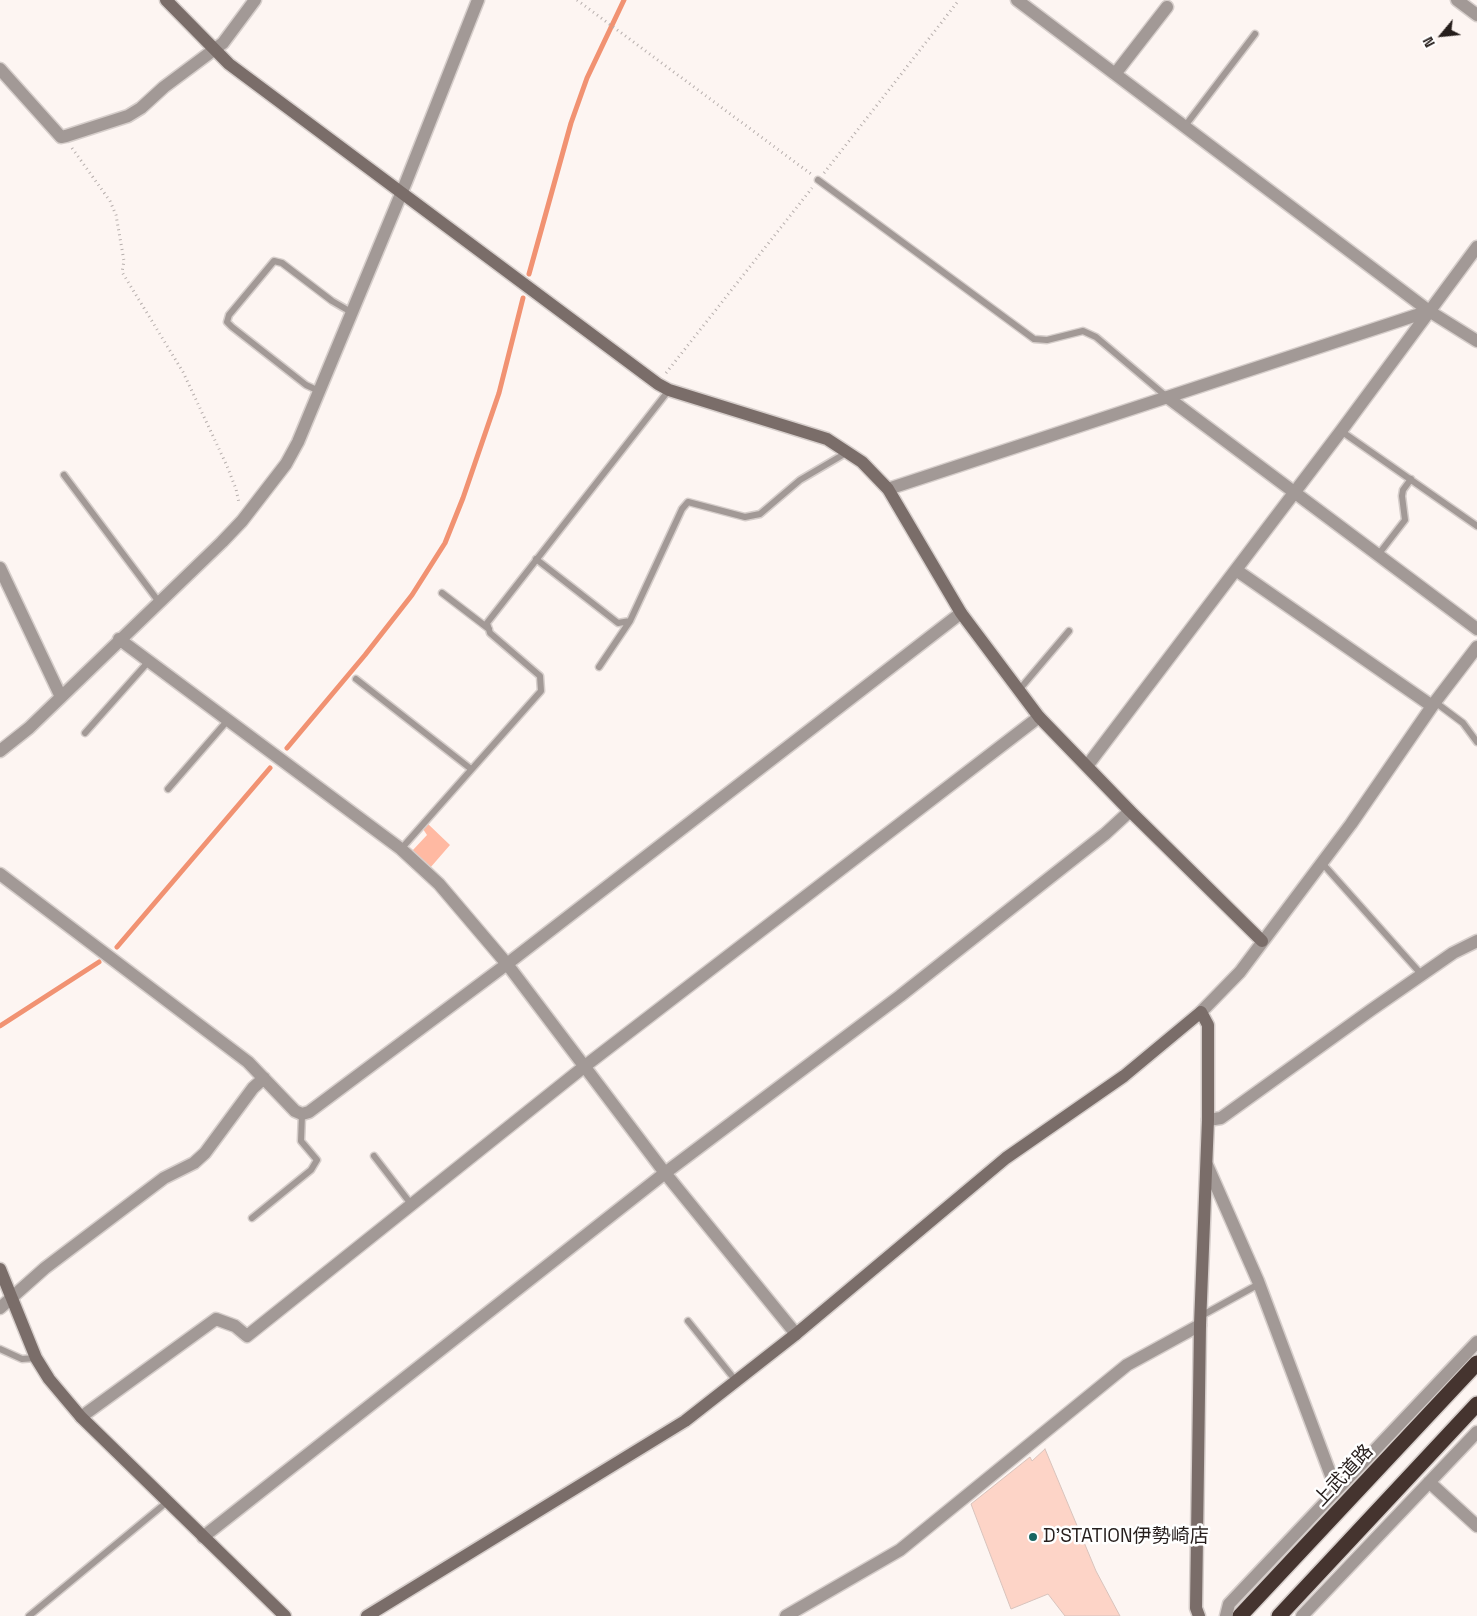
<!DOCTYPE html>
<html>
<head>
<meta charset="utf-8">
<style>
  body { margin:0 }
  #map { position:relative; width:1477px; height:1616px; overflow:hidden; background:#fdf5f2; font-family:"Space Grotesk",sans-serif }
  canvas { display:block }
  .north { position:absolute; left:1417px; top:10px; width:50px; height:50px; -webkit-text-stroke:4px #fff; paint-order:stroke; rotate:242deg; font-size:14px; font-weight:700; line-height:20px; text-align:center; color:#261e1c }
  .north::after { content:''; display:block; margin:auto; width:18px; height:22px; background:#261e1c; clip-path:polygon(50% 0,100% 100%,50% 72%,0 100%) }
</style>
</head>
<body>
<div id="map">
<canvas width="1477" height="1616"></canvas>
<div class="north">N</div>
</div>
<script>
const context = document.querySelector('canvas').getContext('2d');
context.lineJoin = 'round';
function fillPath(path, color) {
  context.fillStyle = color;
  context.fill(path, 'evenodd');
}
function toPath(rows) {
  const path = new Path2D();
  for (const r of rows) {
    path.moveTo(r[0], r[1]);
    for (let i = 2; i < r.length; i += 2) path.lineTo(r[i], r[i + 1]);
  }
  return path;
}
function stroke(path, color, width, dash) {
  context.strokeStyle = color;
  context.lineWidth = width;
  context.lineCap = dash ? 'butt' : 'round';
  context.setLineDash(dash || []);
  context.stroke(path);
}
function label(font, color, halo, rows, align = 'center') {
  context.font = font + ' "Space Grotesk","Noto Sans JP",sans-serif';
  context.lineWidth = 5;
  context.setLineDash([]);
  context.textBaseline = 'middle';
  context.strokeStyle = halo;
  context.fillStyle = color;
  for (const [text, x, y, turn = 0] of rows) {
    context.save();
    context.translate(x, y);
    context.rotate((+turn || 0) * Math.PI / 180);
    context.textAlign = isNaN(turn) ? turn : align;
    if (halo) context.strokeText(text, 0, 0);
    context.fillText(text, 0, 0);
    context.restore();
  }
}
const green = toPath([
  [427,823,450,845,430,868,412,851,427,835,423,829]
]);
const stream = toPath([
  [529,274,571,123,587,78,624,0],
  [287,748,365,655,412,595,445,543,463,498,499,393,523,298],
  [117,947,270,768],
  [0,1026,99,962]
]);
const building = toPath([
  [1045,1449,1096,1571,1120,1616,1065,1616,1048,1594,1011,1609,971,1504,1030,1457,1032,1461,1045,1449]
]);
const path = toPath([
  [577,0,811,174],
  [72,148,110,201,116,215,124,261,122,272,183,372,227,466,236,489,239,503],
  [824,173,959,0],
  [666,373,812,188]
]);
const lane = toPath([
  [1185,126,1255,34],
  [818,180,1034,339,1047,340,1083,331,1096,337,1167,397],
  [319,391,306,385,232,327,227,322,229,315,274,261,282,263,332,301,351,312],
  [1341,431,1477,526],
  [64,475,159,602],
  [1378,555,1405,520,1402,496,1403,490,1411,479],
  [536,559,618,623,630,621,682,509,688,502,745,517,760,514,800,480,846,453],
  [442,593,489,629],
  [599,667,630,621],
  [356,679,471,769],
  [1019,690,1069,631],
  [1435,702,1463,723,1477,742],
  [85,733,149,661],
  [168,789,228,720],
  [401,849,541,691,540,676,490,633,487,623,669,390],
  [1322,863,1422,975],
  [374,1156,411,1204],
  [252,1218,311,1170,317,1160,301,1141,302,1114],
  [1201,1316,1259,1284],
  [688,1321,736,1381],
  [0,1349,22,1359,36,1358],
  [29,1616,167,1502]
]);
const street = toPath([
  [1017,0,1429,311,1477,341],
  [1457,0,1477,15],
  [0,69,61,137,66,136,128,116,141,108,164,87,223,43,255,0],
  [1115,74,1167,7],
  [1167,397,1477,629],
  [888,489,1429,311],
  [0,568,61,697],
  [1236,570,1432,706],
  [119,639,401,849,439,884,507,964,665,1173,796,1334],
  [0,751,29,728,222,542,242,521,286,464,298,442,406,182,478,0],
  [1087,766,1341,431,1477,247],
  [0,874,248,1062,295,1111,302,1114,309,1112,507,964,961,613],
  [1201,1012,1240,972,1351,824,1435,702,1477,647],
  [1208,1120,1221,1118,1371,1010,1453,953,1477,941],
  [1207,1165,1258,1281,1336,1489],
  [0,1308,45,1268,164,1178,194,1163,205,1153,253,1088,264,1078],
  [81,1417,216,1319,235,1326,247,1336,585,1066,1039,717],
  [1429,1482,1477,1526],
  [203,1537,665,1173,900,996,1105,834,1130,811],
  [786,1616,900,1550,1127,1365,1200,1325],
  [1226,1616,1229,1604,1477,1342],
  [1302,1616,1477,1432]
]);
const secondary = toPath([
  [166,0,229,64,658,384,669,390,827,439,862,462,888,489,961,613,1039,717,1130,811,1262,941],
  [0,1269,36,1358,49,1379,81,1417,285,1616],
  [367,1616,685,1421,796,1334,1006,1158,1124,1076,1201,1012,1208,1025,1208,1120,1200,1325,1196,1608,1199,1616]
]);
const highway = toPath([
  [1240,1616,1477,1363],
  [1279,1616,1477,1404]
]);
const markers = [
  [1033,1537,5,"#186561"]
];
const streetNames = [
  ["上武道路",1344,1476,-47]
];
const poiNames = [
  ["D'STATION伊勢崎店",1043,1537]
];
fillPath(green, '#ffb9a2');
stroke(stream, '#f19272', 5);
fillPath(building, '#fdd4c7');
stroke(building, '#d8c3bc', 1);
stroke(lane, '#d6cecb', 9);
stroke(street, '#d6cecb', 15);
stroke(secondary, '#d6cecb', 15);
stroke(highway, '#d6cecb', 18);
stroke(path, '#b7afad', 3, [1, 4]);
stroke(lane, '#a29996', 6);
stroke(street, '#a29996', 12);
stroke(secondary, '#7a6d69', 12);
stroke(highway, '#45342f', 15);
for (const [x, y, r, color] of markers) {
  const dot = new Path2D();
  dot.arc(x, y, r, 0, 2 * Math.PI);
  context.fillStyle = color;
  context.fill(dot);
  stroke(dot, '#fff', 2);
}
label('19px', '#261e1c', '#fff', streetNames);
label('19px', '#261e1c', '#fff', poiNames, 'left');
</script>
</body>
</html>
